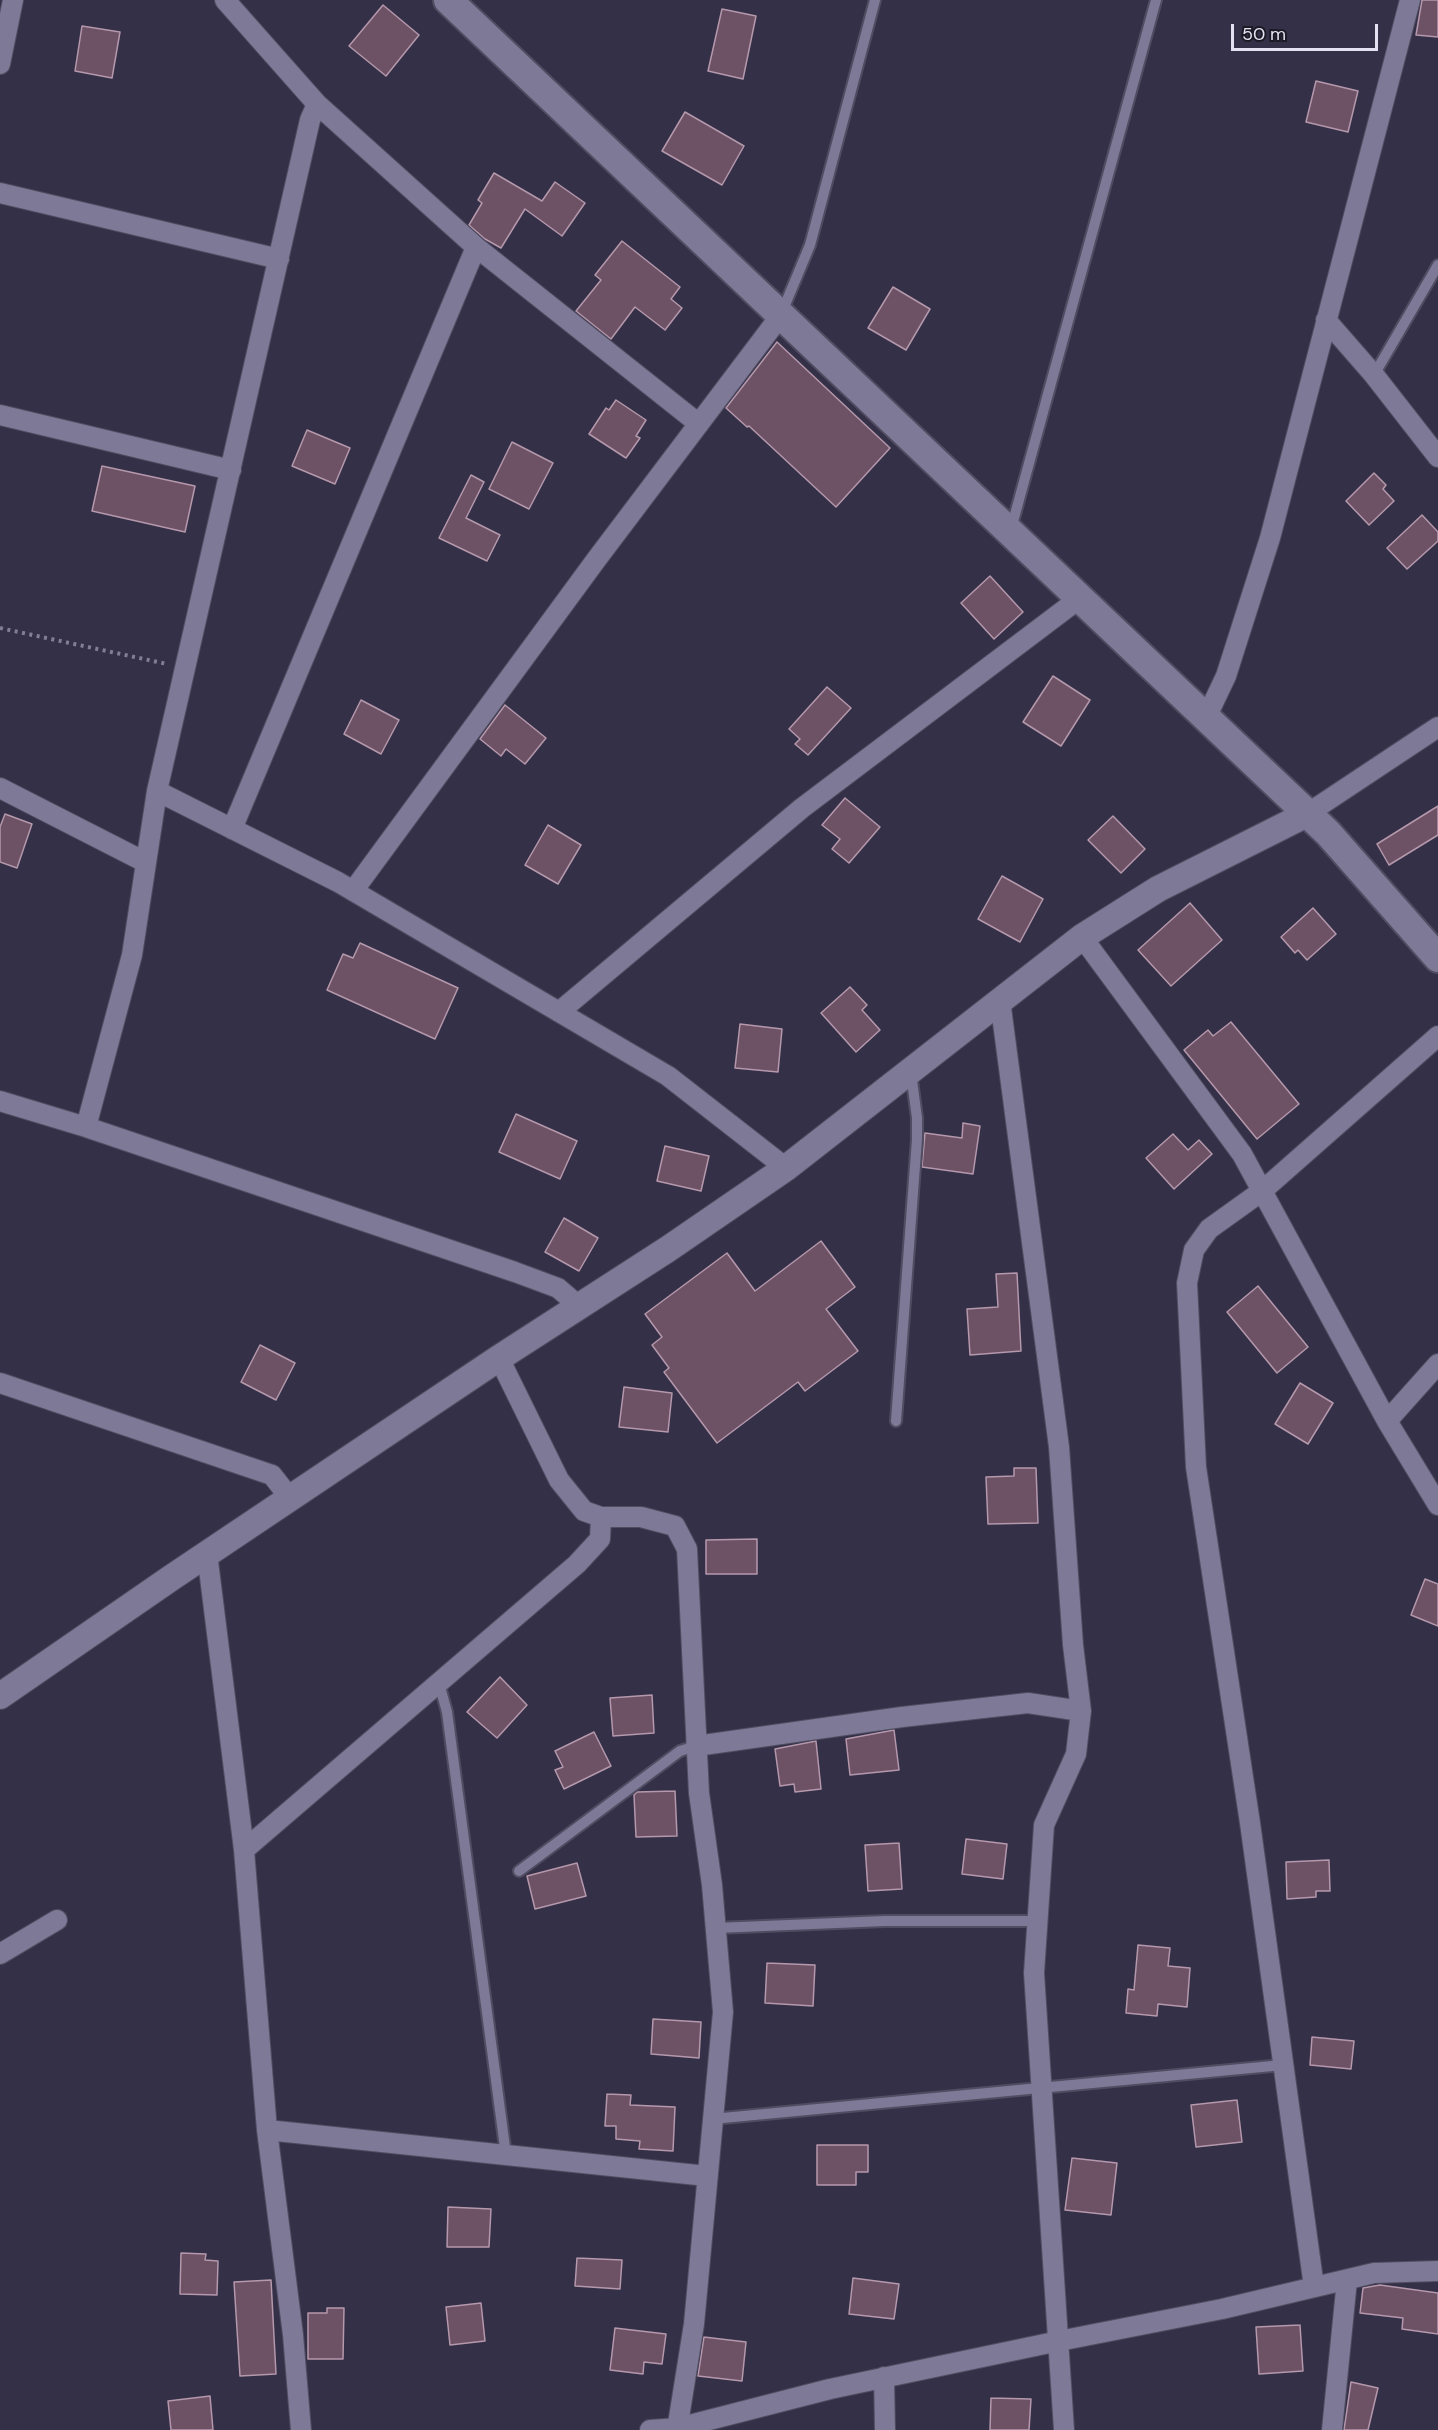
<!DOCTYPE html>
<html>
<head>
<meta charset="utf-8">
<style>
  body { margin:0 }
  #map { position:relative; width:1438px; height:2430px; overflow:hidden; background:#343048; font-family:"DM Sans",sans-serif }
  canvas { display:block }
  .scale { position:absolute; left:1231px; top:24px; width:147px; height:27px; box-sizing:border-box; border:3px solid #e4e2f2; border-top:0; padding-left:8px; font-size:18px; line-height:21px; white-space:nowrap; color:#e4e2f2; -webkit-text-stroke:4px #1b1a25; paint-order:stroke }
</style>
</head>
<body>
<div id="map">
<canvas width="1438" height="2430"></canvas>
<div class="scale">50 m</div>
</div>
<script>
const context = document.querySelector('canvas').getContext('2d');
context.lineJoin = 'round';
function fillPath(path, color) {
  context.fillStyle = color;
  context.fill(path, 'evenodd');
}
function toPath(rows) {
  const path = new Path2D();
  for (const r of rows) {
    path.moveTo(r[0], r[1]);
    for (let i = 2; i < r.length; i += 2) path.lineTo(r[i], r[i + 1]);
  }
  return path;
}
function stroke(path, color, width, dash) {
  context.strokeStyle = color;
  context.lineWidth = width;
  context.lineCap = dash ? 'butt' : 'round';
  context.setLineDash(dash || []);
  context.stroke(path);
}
const building = toPath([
  [1422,0,1438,0,1438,37,1416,35,1422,0],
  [383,5,419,35,386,76,349,46,383,5],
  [722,9,756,16,743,79,708,71,722,9],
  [82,26,120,32,112,78,75,71,82,26],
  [1316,81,1358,91,1348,132,1306,122,1316,81],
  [685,112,744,146,722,185,662,151,685,112],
  [494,173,542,201,555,182,585,203,562,236,525,209,501,248,485,239,469,225,482,203,478,200,494,173],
  [622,241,680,287,671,299,682,308,665,330,635,307,611,339,576,311,601,280,595,275,622,241],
  [893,287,930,309,906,350,868,328,893,287],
  [777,342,890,448,836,507,749,426,747,427,726,408,777,342],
  [616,400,646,420,636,436,640,438,626,458,589,434,606,408,609,410,616,400],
  [307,430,350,448,335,484,292,466,307,430],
  [512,442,553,463,529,509,489,489,512,442],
  [102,466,195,486,185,532,92,511,102,466],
  [1374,473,1386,485,1383,489,1394,501,1369,525,1346,501,1374,473],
  [471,475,484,482,466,518,500,535,487,561,439,538,471,475],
  [1422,515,1438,532,1438,541,1407,569,1387,548,1422,515],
  [990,576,1023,612,994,639,961,603,990,576],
  [1053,676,1090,700,1061,746,1023,722,1053,676],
  [827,687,851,708,808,755,795,744,800,739,789,729,827,687],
  [361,700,399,720,381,754,344,734,361,700],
  [505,705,546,738,525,764,506,749,501,756,480,739,505,705],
  [845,798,880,827,849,863,832,849,840,839,822,825,845,798],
  [1438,806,1438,835,1389,865,1377,844,1438,806],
  [5,814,32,824,17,868,0,862,0,827,5,814],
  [1113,816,1145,849,1121,873,1088,840,1113,816],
  [548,825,581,845,558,884,525,865,548,825],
  [1002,876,1043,899,1020,942,978,919,1002,876],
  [1190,903,1222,940,1171,986,1138,950,1190,903],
  [1313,908,1336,934,1307,960,1298,950,1295,953,1281,937,1313,908],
  [360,943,458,988,435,1039,327,990,343,954,353,958,360,943],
  [850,987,867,1005,862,1010,880,1030,856,1052,821,1013,850,987],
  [1231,1022,1299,1104,1257,1139,1184,1050,1208,1030,1213,1036,1231,1022],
  [740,1024,782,1029,778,1072,735,1068,740,1024],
  [516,1114,577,1141,560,1179,499,1152,516,1114],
  [963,1123,980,1126,973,1174,922,1167,925,1133,962,1138,963,1123],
  [1173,1134,1188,1150,1199,1140,1212,1154,1174,1189,1146,1158,1173,1134],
  [665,1146,709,1156,701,1191,657,1181,665,1146],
  [564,1218,598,1238,579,1271,545,1252,564,1218],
  [821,1241,855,1287,826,1309,858,1351,805,1391,798,1382,717,1443,664,1372,669,1368,652,1345,662,1337,645,1314,727,1253,755,1291,821,1241],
  [1017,1273,1021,1351,970,1355,967,1309,998,1307,996,1274,1017,1273],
  [1258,1286,1308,1347,1277,1373,1227,1312,1258,1286],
  [260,1345,295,1363,276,1400,241,1382,260,1345],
  [1300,1383,1333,1403,1308,1444,1275,1424,1300,1383],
  [624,1387,672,1393,668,1432,619,1427,624,1387],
  [1014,1468,1036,1468,1038,1523,988,1524,986,1477,1014,1476,1014,1468],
  [757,1539,757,1574,706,1574,706,1540,757,1539],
  [1425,1579,1438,1584,1438,1626,1411,1615,1425,1579],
  [500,1677,527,1705,497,1738,467,1712,500,1677],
  [652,1695,654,1733,613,1736,610,1698,652,1695],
  [894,1730,899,1770,850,1775,846,1739,894,1730],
  [594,1732,611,1766,564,1789,555,1770,563,1767,555,1751,594,1732],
  [816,1741,821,1789,795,1792,794,1784,780,1786,775,1749,816,1741],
  [675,1791,677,1836,636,1837,634,1795,637,1792,675,1791],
  [966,1839,1007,1844,1003,1879,962,1874,966,1839],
  [899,1843,902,1889,868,1891,865,1845,899,1843],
  [1329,1860,1330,1891,1316,1891,1316,1897,1287,1899,1286,1862,1329,1860],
  [577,1863,586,1896,535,1909,527,1876,577,1863],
  [1138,1945,1170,1948,1168,1966,1190,1968,1187,2007,1158,2004,1157,2016,1126,2013,1128,1989,1134,1990,1138,1945],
  [767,1963,815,1965,813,2006,765,2003,767,1963],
  [653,2019,701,2022,699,2058,651,2054,653,2019],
  [1312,2037,1354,2041,1351,2069,1310,2065,1312,2037],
  [607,2094,631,2095,630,2105,675,2107,673,2151,639,2149,640,2141,616,2139,616,2126,605,2126,607,2094],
  [1237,2100,1242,2142,1196,2147,1191,2105,1237,2100],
  [817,2145,868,2145,868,2172,856,2172,856,2185,817,2185,817,2145],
  [1072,2158,1117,2163,1111,2215,1065,2210,1072,2158],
  [448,2207,491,2209,489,2247,447,2247,448,2207],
  [181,2253,206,2254,205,2260,218,2261,217,2295,180,2294,181,2253],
  [577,2258,622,2260,620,2289,575,2286,577,2258],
  [853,2278,899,2284,894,2319,849,2314,853,2278],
  [271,2280,276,2374,240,2376,234,2282,271,2280],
  [1380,2285,1438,2293,1438,2334,1402,2329,1403,2318,1360,2313,1363,2288,1380,2285],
  [481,2303,485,2341,450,2345,446,2307,481,2303],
  [327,2308,344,2308,343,2359,308,2359,308,2313,327,2313,327,2308],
  [1300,2325,1303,2371,1259,2374,1256,2327,1300,2325],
  [615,2328,666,2334,662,2364,644,2362,643,2374,610,2370,615,2328],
  [704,2337,746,2342,742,2381,698,2376,704,2337],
  [1351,2382,1378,2388,1368,2430,1344,2430,1351,2382],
  [210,2396,213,2430,171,2430,168,2401,210,2396],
  [991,2398,1031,2399,1029,2430,990,2430,991,2398]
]);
const path = toPath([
  [0,628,167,664]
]);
const service = toPath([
  [782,312,810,245,875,0],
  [1374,375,1438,265],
  [1011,529,1156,0],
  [896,1421,917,1139,917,1118,911,1073],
  [439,1683,447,1712,506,2155],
  [519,1871,680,1751,696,1746],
  [716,1928,885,1921,1037,1921],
  [712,2119,1283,2065]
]);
const minor = toPath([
  [225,0,317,104,476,247,699,424],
  [0,64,13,0],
  [0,193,279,259],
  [1326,320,1374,375,1438,457],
  [0,415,231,470],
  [1206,718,1226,676,1270,538,1410,0],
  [0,788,145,862],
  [157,791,338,882,668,1076,786,1168],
  [1307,814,1438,727],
  [232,829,476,247],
  [353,891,596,560,781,315],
  [1082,937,1242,1154,1387,1421,1438,1505],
  [1000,1000,1059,1447,1073,1645,1081,1711,1076,1754,1044,1825,1034,1973,1064,2430],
  [559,1012,802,808,1080,598],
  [0,1101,86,1127,515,1272,558,1288,579,1306],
  [86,1127,132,955,157,791,310,120,317,104],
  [499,1358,559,1480,584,1511,601,1517,641,1517,675,1526,687,1549,699,1793,712,1885,723,2012,694,2324,677,2430],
  [0,1383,272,1475,290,1498],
  [1387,1421,1438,1364],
  [207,1553,244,1850,267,2130,293,2335,301,2430],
  [696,1746,902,1717,1028,1703,1081,1711],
  [244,1850,577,1564,600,1539,601,1517],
  [0,1954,57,1920],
  [267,2130,707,2176],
  [1314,2287,1250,1823,1196,1467,1187,1283,1194,1250,1209,1229,1262,1191,1438,1036],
  [884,2377,885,2430],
  [650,2430,678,2428,830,2389,1059,2341,1222,2309,1374,2273,1438,2271],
  [1332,2430,1347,2280]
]);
const tertiary = toPath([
  [0,1696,171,1578,499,1358,668,1249,786,1168,1082,937,1158,889,1307,814]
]);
const secondary = toPath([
  [448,0,1328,833,1438,958]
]);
fillPath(building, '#6c5264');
stroke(building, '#b598ac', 1.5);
stroke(service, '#504c61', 14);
stroke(minor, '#504c61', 22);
stroke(tertiary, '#504c61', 28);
stroke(secondary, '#504c61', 32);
stroke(path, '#827f93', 4, [3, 4.5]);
stroke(service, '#7d7996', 10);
stroke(minor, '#7d7996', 20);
stroke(tertiary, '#7d7996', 26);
stroke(secondary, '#7d7996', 28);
</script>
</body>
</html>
